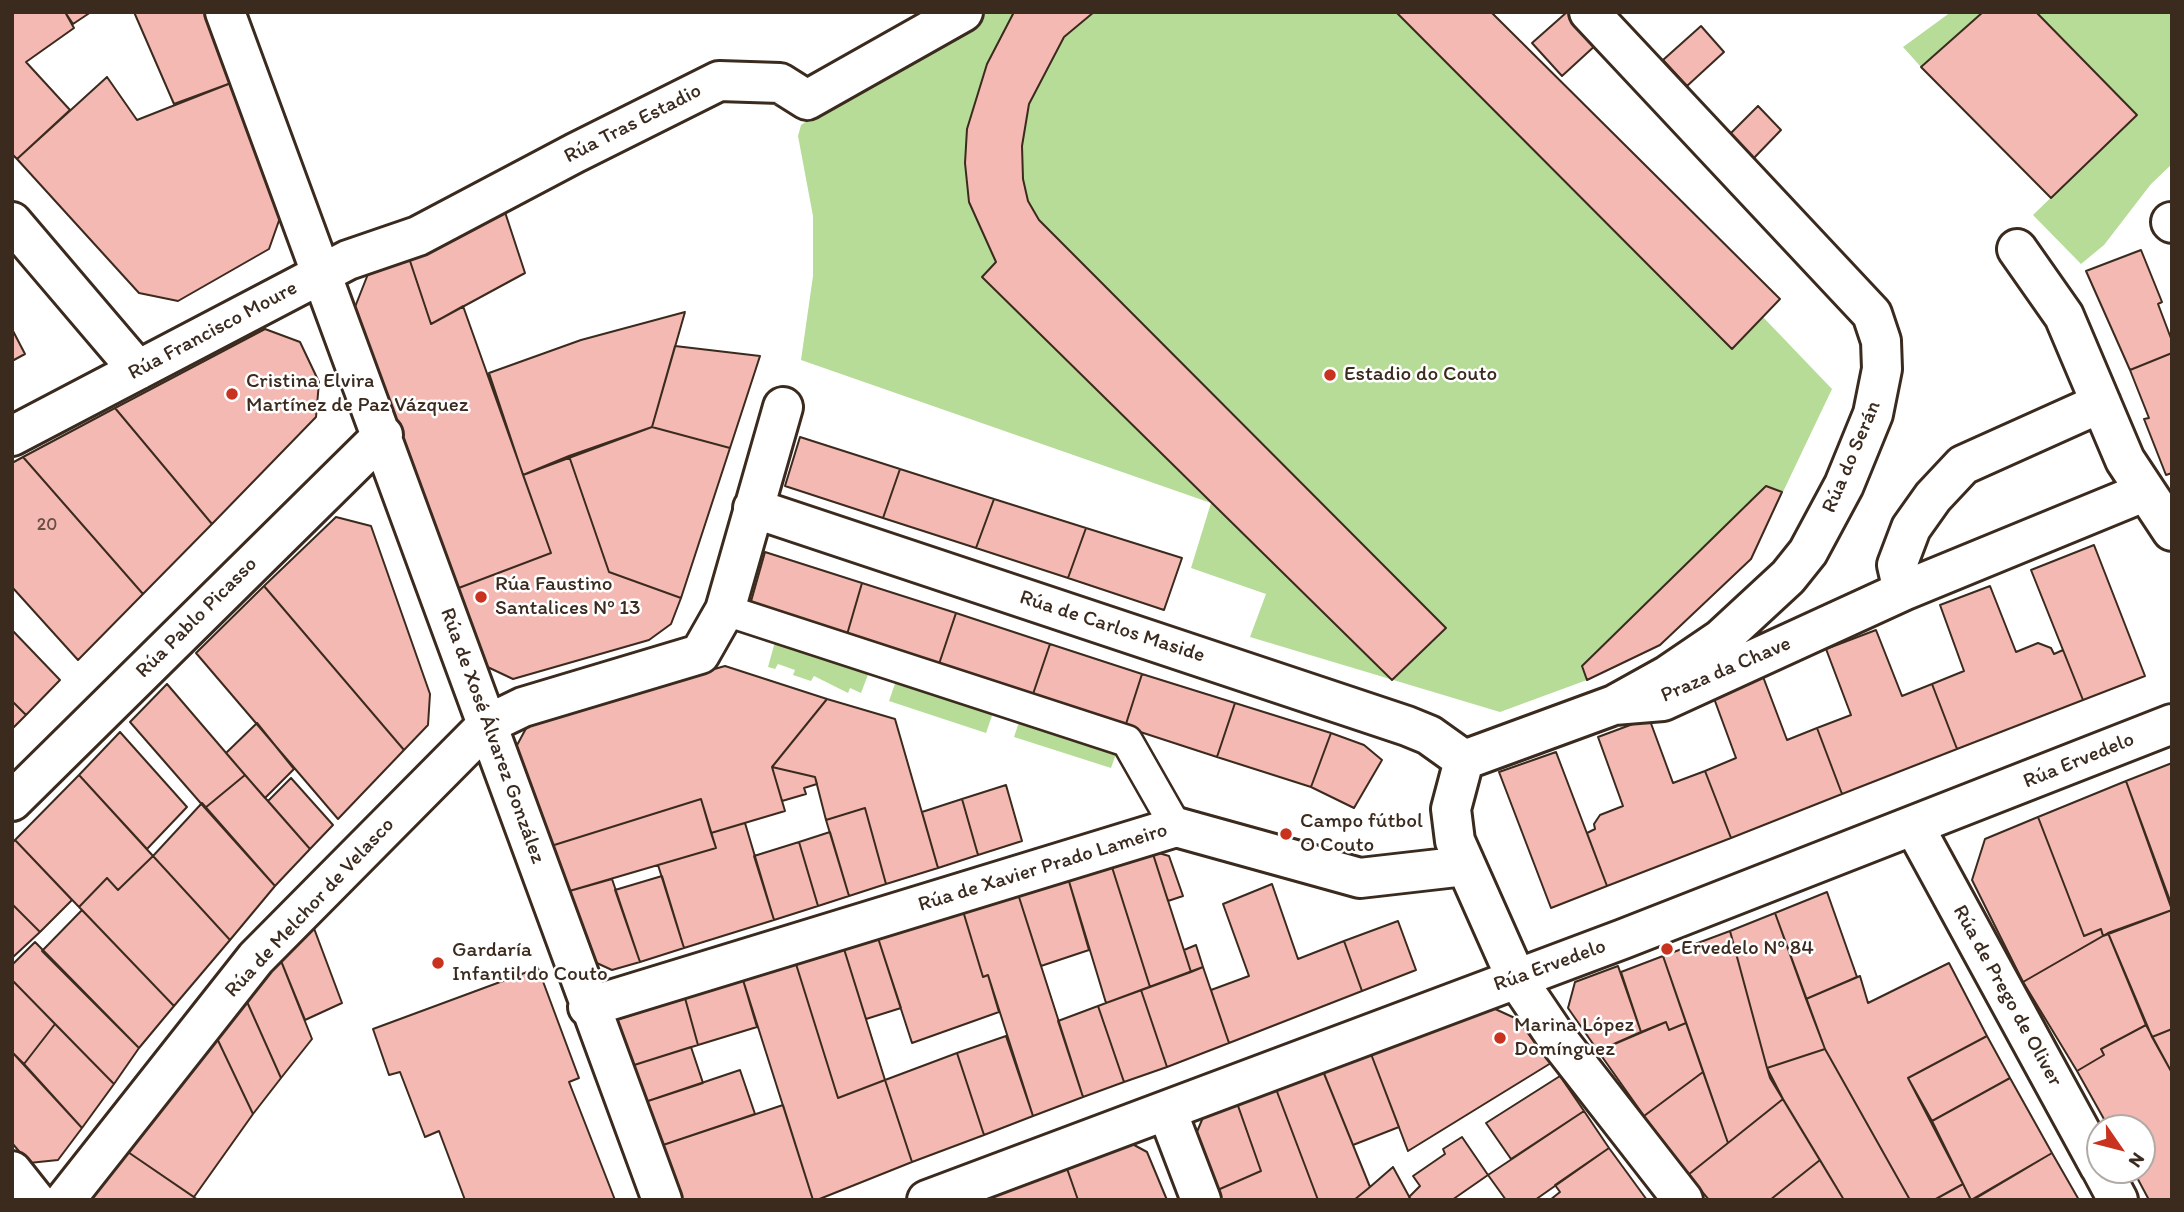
<!DOCTYPE html>
<html>
<head>
<meta charset="utf-8">
<style>
  body { margin:0 }
  #map { position:relative; width:2184px; height:1212px; overflow:hidden; background:#fff; font-family:Itim,sans-serif }
  canvas { display:block }
  .frame { position:absolute; inset:0; border:14px solid #3b2a1e; pointer-events:none }
  .north { position:absolute; left:2086px; top:1114px; width:70px; height:70px; box-sizing:border-box; background:#fff; border:2px solid #b1aaa5; border-radius:50%; rotate:125deg; font-size:19px; font-weight:700; line-height:28px; text-align:center; color:#3b2a1e }
  .north::after { content:''; display:block; margin:auto; width:24px; height:32px; background:#c8321e; clip-path:polygon(50% 0,100% 100%,50% 72%,0 100%) }
</style>
</head>
<body>
<div id="map">
<canvas width="2184" height="1212"></canvas>
<div class="frame"></div>
<div class="north">N</div>
</div>
<script>
const context = document.querySelector('canvas').getContext('2d');
context.lineJoin = 'round';
function fillPath(path, color) {
  context.fillStyle = color;
  context.fill(path, 'evenodd');
}
function toPath(rows) {
  const path = new Path2D();
  for (const r of rows) {
    path.moveTo(r[0], r[1]);
    for (let i = 2; i < r.length; i += 2) path.lineTo(r[i], r[i + 1]);
  }
  return path;
}
function stroke(path, color, width, dash) {
  context.strokeStyle = color;
  context.lineWidth = width;
  context.lineCap = dash ? 'butt' : 'round';
  context.setLineDash(dash || []);
  context.stroke(path);
}
function label(font, color, halo, rows, align = 'center') {
  context.font = font + ' Itim,sans-serif';
  context.lineWidth = 5;
  context.setLineDash([]);
  context.textBaseline = 'middle';
  context.strokeStyle = halo;
  context.fillStyle = color;
  for (const [text, x, y, turn = 0] of rows) {
    context.save();
    context.translate(x, y);
    context.rotate((+turn || 0) * Math.PI / 180);
    context.textAlign = isNaN(turn) ? turn : align;
    if (halo) context.strokeText(text, 0, 0);
    context.fillText(text, 0, 0);
    context.restore();
  }
}
const green = toPath([
  [985,12,1491,12,1780,299,1763,317,1832,389,1751,559,1660,645,1587,680,1500,712,1250,637,1266,594,1191,568,1211,503,801,360,813,276,813,216,798,136,801,125,924,41],
  [1951,12,1983,12,1921,67,1903,47],
  [2036,12,2172,12,2172,164,2151,184,2104,245,2081,264,2033,215,2136,115],
  [778,631,872,664,861,693,850,688,848,693,814,676,811,681,793,675,795,670,778,664,775,669,768,667],
  [898,675,995,707,986,733,889,701],
  [1021,716,1118,748,1111,768,1014,737]
]);
const building = toPath([
  [12,12,65,12,74,28,26,62,70,110,17,159,12,154,12,12],
  [65,12,91,12,73,24,65,12],
  [134,12,204,12,231,83,174,104,134,12],
  [1014,12,1094,12,1064,37,1029,104,1022,146,1023,179,1028,201,1039,220,1446,628,1392,680,982,277,996,262,969,202,965,163,967,129,987,64,1014,12],
  [1396,12,1491,12,1780,299,1732,349,1396,12],
  [1567,12,1570,12,1598,43,1562,76,1532,43,1567,12],
  [1983,12,2036,12,2137,115,2051,198,1921,67,1983,12],
  [1701,26,1724,52,1687,86,1663,60,1701,26],
  [107,77,137,120,231,83,282,212,269,249,178,301,139,293,17,159,107,77],
  [1758,106,1781,130,1753,159,1729,135,1758,106],
  [502,203,525,273,431,324,407,252,502,203],
  [2141,250,2162,302,2158,304,2172,341,2172,353,2130,370,2086,271,2141,250],
  [407,252,431,324,463,306,551,553,456,589,355,307,368,274,407,252],
  [685,312,652,427,523,475,489,373,581,340,685,312],
  [12,329,25,354,12,361,12,329],
  [265,329,300,342,319,382,316,417,212,524,115,408,265,329],
  [675,346,760,356,730,448,652,427,675,346],
  [2172,353,2172,473,2166,475,2144,419,2149,418,2130,370,2172,353],
  [115,408,212,524,143,594,23,457,115,408],
  [652,427,730,448,681,598,609,572,569,456,652,427],
  [800,437,900,469,883,518,785,486,800,437],
  [569,456,609,572,681,598,671,624,649,640,513,679,479,663,456,589,551,553,523,475,569,456],
  [23,457,143,594,78,660,12,587,12,463,23,457],
  [900,469,994,499,976,548,883,518,900,469],
  [1766,486,1782,492,1751,559,1660,645,1587,680,1582,666,1766,486],
  [994,499,1086,528,1068,578,976,548,994,499],
  [336,517,371,526,430,694,428,725,404,750,264,586,336,517],
  [1086,528,1182,558,1164,610,1068,578,1086,528],
  [2094,545,2145,676,2083,700,2031,570,2094,545],
  [765,552,862,583,846,638,750,605,765,552],
  [862,583,956,613,938,667,846,638,862,583],
  [264,586,404,750,338,819,196,653,264,586],
  [1990,586,2016,652,2038,643,2051,648,2054,654,2063,650,2083,700,1957,749,1932,684,1964,671,1940,605,1990,586],
  [956,613,1050,644,1032,697,938,667,956,613],
  [12,630,60,680,26,715,12,701,12,630],
  [1876,630,1902,696,1932,684,1957,749,1842,794,1817,728,1851,715,1826,649,1876,630],
  [1050,644,1142,674,1125,727,1032,697,1050,644],
  [725,666,827,699,772,767,785,811,711,833,701,799,551,846,516,747,530,721,725,666],
  [1142,674,1235,703,1217,757,1125,727,1142,674],
  [1762,674,1787,740,1817,728,1842,794,1731,838,1705,771,1736,758,1712,693,1762,674],
  [167,684,245,775,205,808,130,722,167,684],
  [827,699,895,719,938,868,886,884,865,808,826,820,815,777,772,767,827,699],
  [12,701,26,715,12,729,12,701],
  [1235,703,1331,733,1311,787,1217,757,1235,703],
  [1649,718,1673,783,1705,771,1731,838,1607,886,1587,833,1595,829,1594,824,1600,815,1623,806,1598,737,1649,718],
  [257,723,294,769,265,798,226,753,257,723],
  [120,732,187,807,147,849,79,775,120,732],
  [1331,733,1364,745,1382,760,1354,808,1311,787,1331,733],
  [1556,752,1607,886,1551,908,1499,772,1556,752],
  [2172,763,2172,906,2126,781,2172,763],
  [772,767,815,777,817,784,804,788,806,794,782,801,772,767],
  [79,775,153,856,118,890,107,878,79,907,15,840,79,775],
  [245,775,310,849,275,886,205,808,245,775],
  [291,778,333,825,310,849,268,801,291,778],
  [2126,781,2172,910,2103,936,2101,929,2084,936,2038,817,2126,781],
  [1006,785,1022,841,978,855,962,799,1006,785],
  [701,799,716,848,566,892,551,846,701,799],
  [962,799,978,855,938,868,922,812,962,799],
  [202,803,275,886,230,940,153,856,202,803],
  [865,808,886,884,849,896,826,820,865,808],
  [2038,817,2084,936,2101,929,2103,936,2023,982,1972,880,1985,839,2038,817],
  [745,823,774,920,684,948,658,865,716,848,711,833,745,823],
  [830,832,849,896,818,906,799,842,830,832],
  [15,840,72,900,40,932,12,904,12,843,15,840],
  [799,842,818,906,774,920,754,856,799,842],
  [1152,851,1191,972,1150,987,1111,864,1152,851],
  [1152,851,1169,856,1183,896,1168,901,1152,851],
  [153,856,230,940,174,1006,79,907,107,878,118,890,153,856],
  [1111,864,1150,987,1106,1003,1068,878,1111,864],
  [662,876,684,948,640,962,615,890,662,876],
  [1068,878,1089,950,1041,966,1018,894,1068,878],
  [612,879,640,962,612,970,588,959,566,892,612,879],
  [1272,884,1298,959,1344,941,1362,991,1229,1043,1211,990,1249,976,1223,904,1272,884],
  [1827,892,1857,977,1806,999,1775,913,1827,892],
  [1018,894,1083,1097,1033,1116,988,975,983,977,963,911,1018,894],
  [12,904,40,932,12,958,12,904],
  [82,910,174,1006,139,1048,42,951,82,910],
  [2172,910,2172,1029,2152,1037,2108,933,2172,910],
  [963,911,983,977,988,975,999,1012,912,1043,878,938,963,911],
  [1775,913,1825,1049,1767,1068,1730,931,1775,913],
  [1398,921,1416,970,1362,991,1344,941,1398,921],
  [312,923,342,1003,305,1020,279,956,312,923],
  [1730,931,1767,1068,1783,1099,1728,1143,1663,956,1730,931],
  [2108,933,2146,1025,2101,1049,2104,1055,2077,1071,2023,982,2108,933],
  [878,938,901,1008,866,1019,844,949,878,938],
  [35,942,139,1048,114,1084,12,980,12,965,35,942],
  [1196,945,1203,967,1191,972,1184,950,1196,945],
  [844,949,885,1080,838,1098,796,964,844,949],
  [279,956,312,1039,281,1078,244,995,279,956],
  [1663,956,1686,1023,1669,1030,1666,1022,1641,1032,1621,972,1663,956],
  [1949,963,1987,1036,1908,1078,1963,1184,1934,1200,1910,1200,1825,1049,1806,999,1860,976,1868,1003,1949,963],
  [796,964,838,1098,885,1080,912,1162,817,1200,813,1200,743,980,796,964],
  [1618,966,1641,1032,1598,1051,1568,1008,1575,982,1618,966],
  [1203,967,1229,1043,1167,1067,1141,990,1203,967],
  [538,968,579,1078,569,1082,615,1200,465,1200,439,1131,425,1137,400,1072,389,1075,373,1029,538,968],
  [12,980,55,1024,24,1064,12,1052,12,980],
  [743,980,757,1027,698,1045,685,998,743,980],
  [1141,990,1167,1067,1124,1082,1098,1006,1141,990],
  [244,995,281,1078,253,1114,214,1032,244,995],
  [685,998,698,1045,631,1066,616,1020,685,998],
  [1098,1006,1124,1082,1083,1097,1058,1021,1098,1006],
  [1493,1008,1517,1019,1551,1063,1408,1151,1371,1054,1493,1008],
  [1666,1022,1669,1030,1686,1023,1703,1072,1644,1116,1598,1051,1666,1022],
  [55,1024,114,1084,82,1128,24,1064,55,1024],
  [2146,1025,2172,1073,2172,1200,2149,1200,2133,1170,2142,1170,2142,1128,2109,1128,2077,1071,2104,1055,2101,1049,2146,1025],
  [2172,1029,2172,1073,2152,1037,2172,1029],
  [214,1032,253,1114,194,1197,125,1150,214,1032],
  [1006,1036,1033,1116,984,1135,957,1053,1006,1036],
  [1987,1036,2010,1078,1932,1121,1908,1078,1987,1036],
  [691,1047,703,1083,645,1102,631,1066,691,1047],
  [1825,1049,1910,1200,1844,1200,1770,1078,1767,1068,1825,1049],
  [12,1052,82,1128,58,1160,29,1163,12,1143,12,1052],
  [957,1053,984,1135,912,1162,885,1080,957,1053],
  [1371,1054,1399,1127,1353,1145,1323,1071,1371,1054],
  [740,1070,755,1114,660,1146,645,1102,740,1070],
  [1323,1071,1370,1187,1354,1200,1318,1200,1276,1089,1323,1071],
  [1703,1072,1728,1143,1688,1175,1644,1116,1703,1072],
  [1560,1076,1584,1111,1511,1159,1486,1123,1560,1076],
  [2010,1078,2052,1153,1971,1200,1932,1121,2010,1078],
  [1276,1089,1318,1200,1216,1200,1213,1192,1261,1171,1237,1103,1276,1089],
  [1783,1099,1820,1160,1770,1200,1709,1200,1688,1175,1783,1099],
  [1237,1103,1261,1171,1213,1192,1194,1139,1204,1115,1237,1103],
  [783,1105,813,1200,678,1200,660,1146,783,1105],
  [1584,1111,1609,1148,1535,1200,1506,1200,1488,1175,1584,1111],
  [1462,1137,1488,1175,1452,1200,1411,1200,1409,1197,1420,1186,1413,1176,1445,1154,1443,1149,1462,1137],
  [1125,1140,1147,1152,1167,1200,1078,1200,1064,1160,1125,1140],
  [1609,1148,1647,1200,1550,1200,1560,1192,1555,1185,1609,1148],
  [125,1150,198,1200,91,1200,125,1150],
  [2052,1153,2079,1200,1973,1200,2052,1153],
  [1064,1160,1078,1200,970,1200,1064,1160],
  [1820,1160,1844,1200,1770,1200,1820,1160],
  [1393,1167,1411,1200,1354,1200,1370,1187,1393,1167],
  [1963,1184,1971,1200,1934,1200,1963,1184]
]);
const pedestrian = toPath([
  [725,610,1127,741,1176,827]
]);
const minor = toPath([
  [225,12,662,1200],
  [1589,12,1872,314,1881,341,1882,369,1873,414,1844,485,1808,552,1788,577,1721,639,1668,675,1614,705],
  [12,222,138,370],
  [2171,222,2172,223],
  [2017,249,2064,316,2125,460,2172,531],
  [12,436,348,260,418,236,575,153,719,81,780,83,807,100,963,12],
  [753,508,1407,726,1429,735,1464,760],
  [1903,591,1897,565,1911,528,1933,497,1963,465,2101,403],
  [1464,760,1614,705,1663,701,1903,591,2144,492],
  [1464,760,1451,809,1455,841,1516,978,1556,1037,1683,1200],
  [12,801,383,435],
  [1914,826,2100,1167],
  [588,1007,1176,827,1360,878,1465,866],
  [1167,1111,1201,1200],
  [2102,1170,2118,1200],
  [12,1171,35,1200],
  [65,1200,256,958,488,724,523,707,700,654,725,610,783,407]
]);
const tertiary = toPath([
  [927,1200,1623,939,2172,724]
]);
const markers = [
  [1330,375,7,"#c8321e"],
  [232,394,7,"#c8321e"],
  [481,597,7,"#c8321e"],
  [1286,834,7,"#c8321e"],
  [1667,949,7,"#c8321e"],
  [438,963,7,"#c8321e"],
  [1500,1038,7,"#c8321e"]
];
const numberNames = [
  ["20",47,525]
];
const streetNames = [
  ["Rúa Tras Estadio",633,124,-27],
  ["Rúa Francisco Moure",213,331,-28],
  ["Rúa do Serán",1852,457,-67],
  ["Rúa Pablo Picasso",197,618,-45],
  ["Rúa de Carlos Maside",1112,627,18],
  ["Praza da Chave",1726,670,-23],
  ["Rúa de Xosé Álvarez González",492,736,70],
  ["Rúa Ervedelo",2079,761,-22],
  ["Rúa de Xavier Prado Lameiro",1043,868,-17],
  ["Rúa de Melchor de Velasco",310,908,-47],
  ["Rúa Ervedelo",1550,966,-20],
  ["Rúa de Prego de Oliver",2007,996,61]
];
const poiNames = [
  ["Estadio do Couto",1344,375],
  ["Cristina Elvira",246,382],
  ["Martínez de Paz Vázquez",246,406],
  ["Rúa Faustino",495,585],
  ["Santalices Nº 13",495,609],
  ["Campo fútbol",1300,822],
  ["O Couto",1300,846],
  ["Ervedelo Nº 84",1681,949],
  ["Gardaría",452,951],
  ["Infantil do Couto",452,975],
  ["Marina López",1514,1026],
  ["Domínguez",1514,1050]
];
fillPath(green, '#b6dc98');
fillPath(building, '#f4b9b3');
stroke(building, '#3b2a1e', 2);
stroke(pedestrian, '#3b2a1e', 35);
stroke(minor, '#3b2a1e', 44);
stroke(tertiary, '#3b2a1e', 44);
stroke(pedestrian, '#fff', 30);
stroke(minor, '#fff', 38);
stroke(tertiary, '#fff', 38);
for (const [x, y, r, color] of markers) {
  const dot = new Path2D();
  dot.arc(x, y, r, 0, 2 * Math.PI);
  context.fillStyle = color;
  context.fill(dot);
  stroke(dot, '#fff', 2.5);
}
label('18px', '#694e43', null, numberNames);
label('21px', '#3b2a1e', '#fff', streetNames);
label('21px', '#3b2a1e', '#fff', poiNames, 'left');
</script>
</body>
</html>
